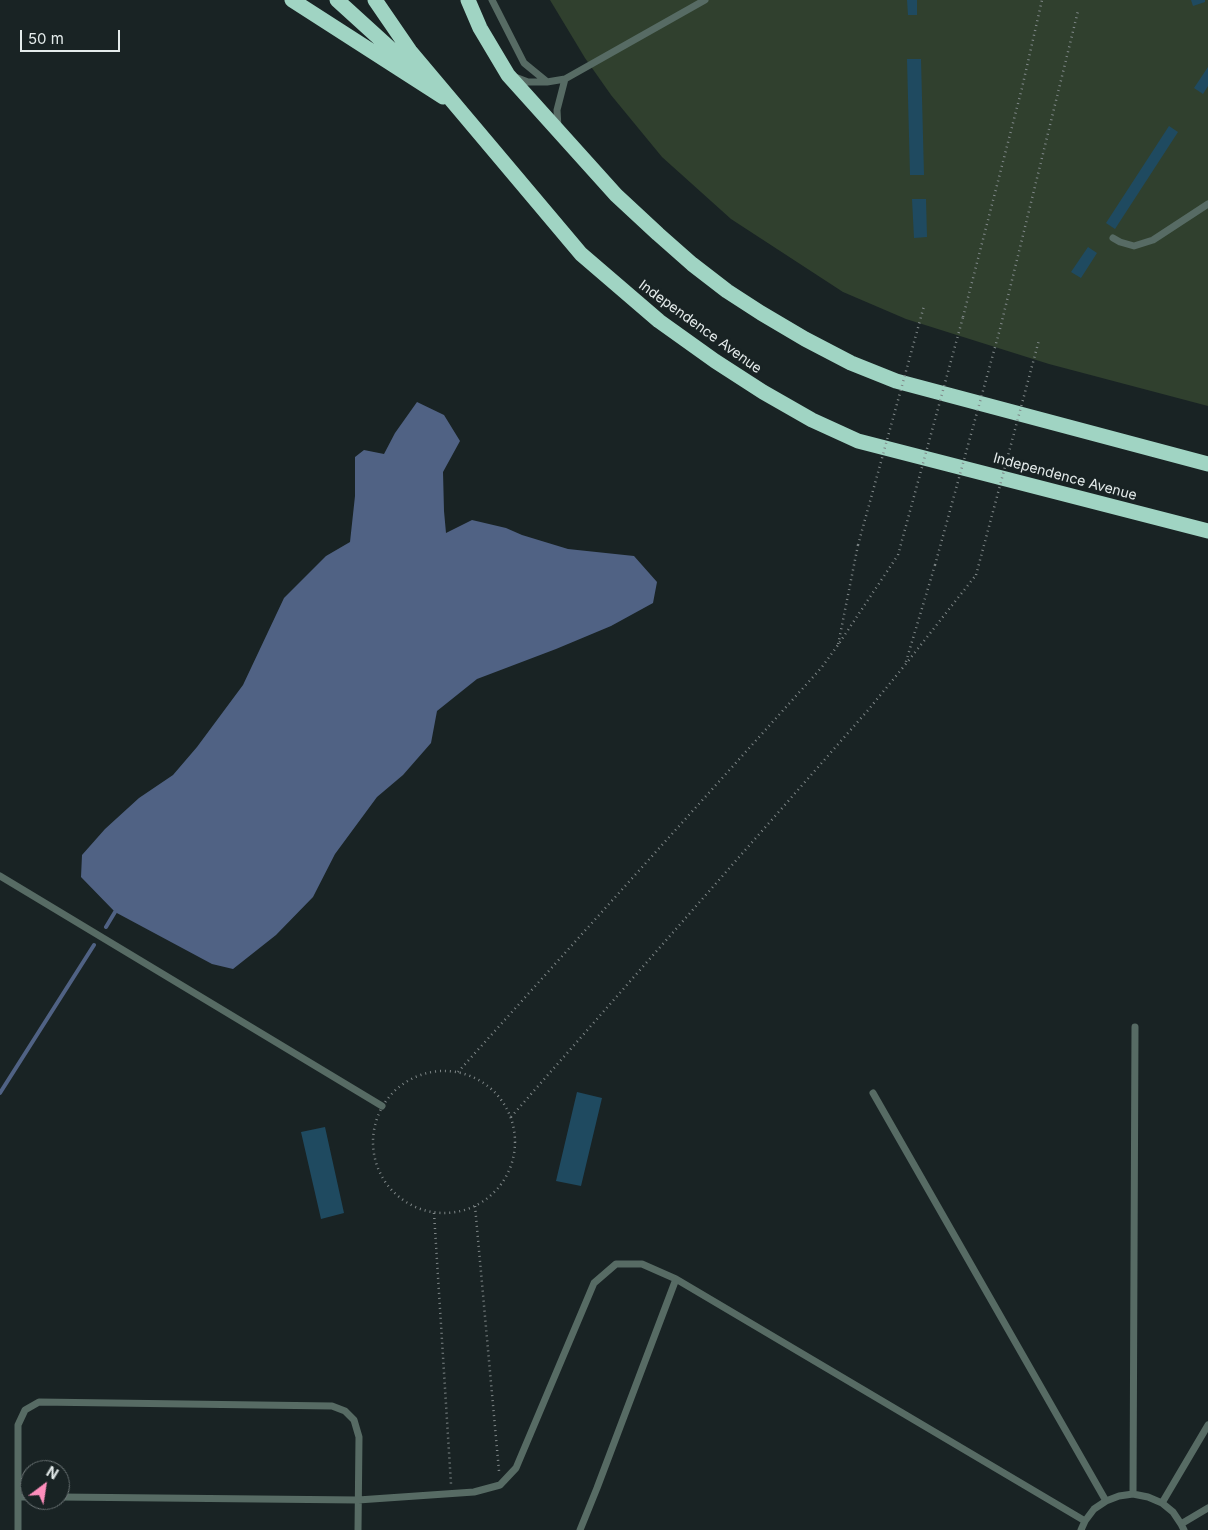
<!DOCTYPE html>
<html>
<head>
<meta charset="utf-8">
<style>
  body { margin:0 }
  #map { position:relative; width:1208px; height:1530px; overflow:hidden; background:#192324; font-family:Inter,sans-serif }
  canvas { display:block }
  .north { position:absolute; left:20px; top:1460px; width:50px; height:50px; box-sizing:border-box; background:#192324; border:1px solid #6a7374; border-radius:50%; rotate:31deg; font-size:14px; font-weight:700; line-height:20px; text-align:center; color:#e4ebeb }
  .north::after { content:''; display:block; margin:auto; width:18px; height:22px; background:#fe8ebc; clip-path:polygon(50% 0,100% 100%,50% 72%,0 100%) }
  .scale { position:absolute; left:20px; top:30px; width:100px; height:22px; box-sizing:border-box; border:2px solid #e4ebeb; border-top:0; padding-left:6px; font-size:15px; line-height:18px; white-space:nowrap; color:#e4ebeb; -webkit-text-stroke:4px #192324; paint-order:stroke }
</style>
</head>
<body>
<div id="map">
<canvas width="1208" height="1530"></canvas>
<div class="north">N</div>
<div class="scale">50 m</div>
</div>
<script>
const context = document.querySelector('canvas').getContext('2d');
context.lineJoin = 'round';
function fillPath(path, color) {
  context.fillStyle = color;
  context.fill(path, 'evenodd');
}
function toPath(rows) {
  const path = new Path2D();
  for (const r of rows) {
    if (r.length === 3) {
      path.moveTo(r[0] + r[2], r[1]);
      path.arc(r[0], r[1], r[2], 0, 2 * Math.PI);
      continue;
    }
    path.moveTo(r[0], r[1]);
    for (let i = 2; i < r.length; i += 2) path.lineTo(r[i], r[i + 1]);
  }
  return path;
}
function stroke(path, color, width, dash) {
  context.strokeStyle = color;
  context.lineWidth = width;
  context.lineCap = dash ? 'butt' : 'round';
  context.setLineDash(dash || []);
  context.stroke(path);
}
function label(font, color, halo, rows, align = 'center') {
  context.font = font + ' Inter,sans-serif';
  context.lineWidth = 4.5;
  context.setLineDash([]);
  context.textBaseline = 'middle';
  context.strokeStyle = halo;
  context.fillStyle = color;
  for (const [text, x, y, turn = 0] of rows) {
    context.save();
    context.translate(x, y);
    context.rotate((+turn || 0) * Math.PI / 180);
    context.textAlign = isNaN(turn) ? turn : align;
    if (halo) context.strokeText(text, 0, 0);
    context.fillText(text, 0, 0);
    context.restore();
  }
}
const green = toPath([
  [550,0,1208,0,1208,406,1049,364,906,319,843,292,731,219,662,157,611,95,585,58]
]);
const water = toPath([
  [417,402,444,415,460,441,443,472,444,511,446,533,472,520,506,528,522,535,568,549,634,556,657,582,653,603,611,626,556,649,477,679,437,711,431,743,403,775,377,797,335,854,313,897,276,935,233,969,212,964,115,912,81,877,82,855,105,829,139,798,173,775,197,747,243,685,284,598,326,556,350,542,355,496,355,457,364,450,384,454,395,433]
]);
const stream = toPath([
  [106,927,115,912],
  [0,1093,94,945]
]);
const building = toPath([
  [907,0,917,0,917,15,908,15],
  [1191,0,1205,0,1205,2,1193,6],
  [907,59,921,59,924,175,910,175],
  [1208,67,1208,86,1203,94,1194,88],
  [1169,126,1178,132,1115,229,1106,223],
  [912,199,926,199,927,237,914,238],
  [1088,247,1097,253,1081,278,1071,272],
  [577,1092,602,1098,581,1186,556,1181],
  [325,1127,344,1213,321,1219,301,1132]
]);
const path = toPath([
  [963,317,1022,88,1042,0],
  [1000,329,1078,11],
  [858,545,838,645,898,555],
  [935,565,905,665,976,575],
  [444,1142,71],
  [458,1072,822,667,838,645],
  [511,1117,869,709,905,665],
  [475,1206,499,1471],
  [434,1213,451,1484]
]);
const service = toPath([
  [492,0,524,63,546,81],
  [515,77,528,82,547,82,565,79,705,0],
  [558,128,557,110,565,79],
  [1113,238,1120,242,1134,246,1153,240,1208,204],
  [0,876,382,1106],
  [873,1093,1106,1501],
  [1133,1494,1135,1027],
  [18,1497,30,1497],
  [60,1497,358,1500,474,1492,500,1485,516,1468,594,1283,616,1264,642,1264,676,1279,1085,1521],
  [1162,1503,1208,1425],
  [1181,1524,1208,1508],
  [18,1530,18,1425,25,1410,39,1402,332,1406,345,1411,354,1420,359,1437,358,1530],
  [580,1530,597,1488,676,1279],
  [1081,1530,1085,1521,1094,1509,1106,1501,1119,1496,1133,1494,1148,1497,1162,1503,1173,1512,1181,1524,1184,1530]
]);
const motorway = toPath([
  [292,0,443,97],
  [337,0,414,70],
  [375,0,410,51,581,254,659,321,715,361,763,392,812,420,858,441,1208,531],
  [468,0,480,28,508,75,616,195,658,234,692,264,727,291,761,313,805,339,851,363,896,381,1208,464]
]);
const pathBridge = toPath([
  [858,545,924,306],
  [898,555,963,317],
  [935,565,1000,329],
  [976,575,1039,340]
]);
const streetNames = [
  ["Independence Avenue",700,327,36],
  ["Independence Avenue",1065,477,15]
];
fillPath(green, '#30402e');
fillPath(water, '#506284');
stroke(stream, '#506284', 4);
fillPath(building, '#1f4a60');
stroke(path, '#7f8788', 2.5, [1, 4]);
stroke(service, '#576b64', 7);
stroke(motorway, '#a0d4c3', 15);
stroke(pathBridge, '#7f8788', 2.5, [1, 4]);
label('14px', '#e4ebeb', '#192324', streetNames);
</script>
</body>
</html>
